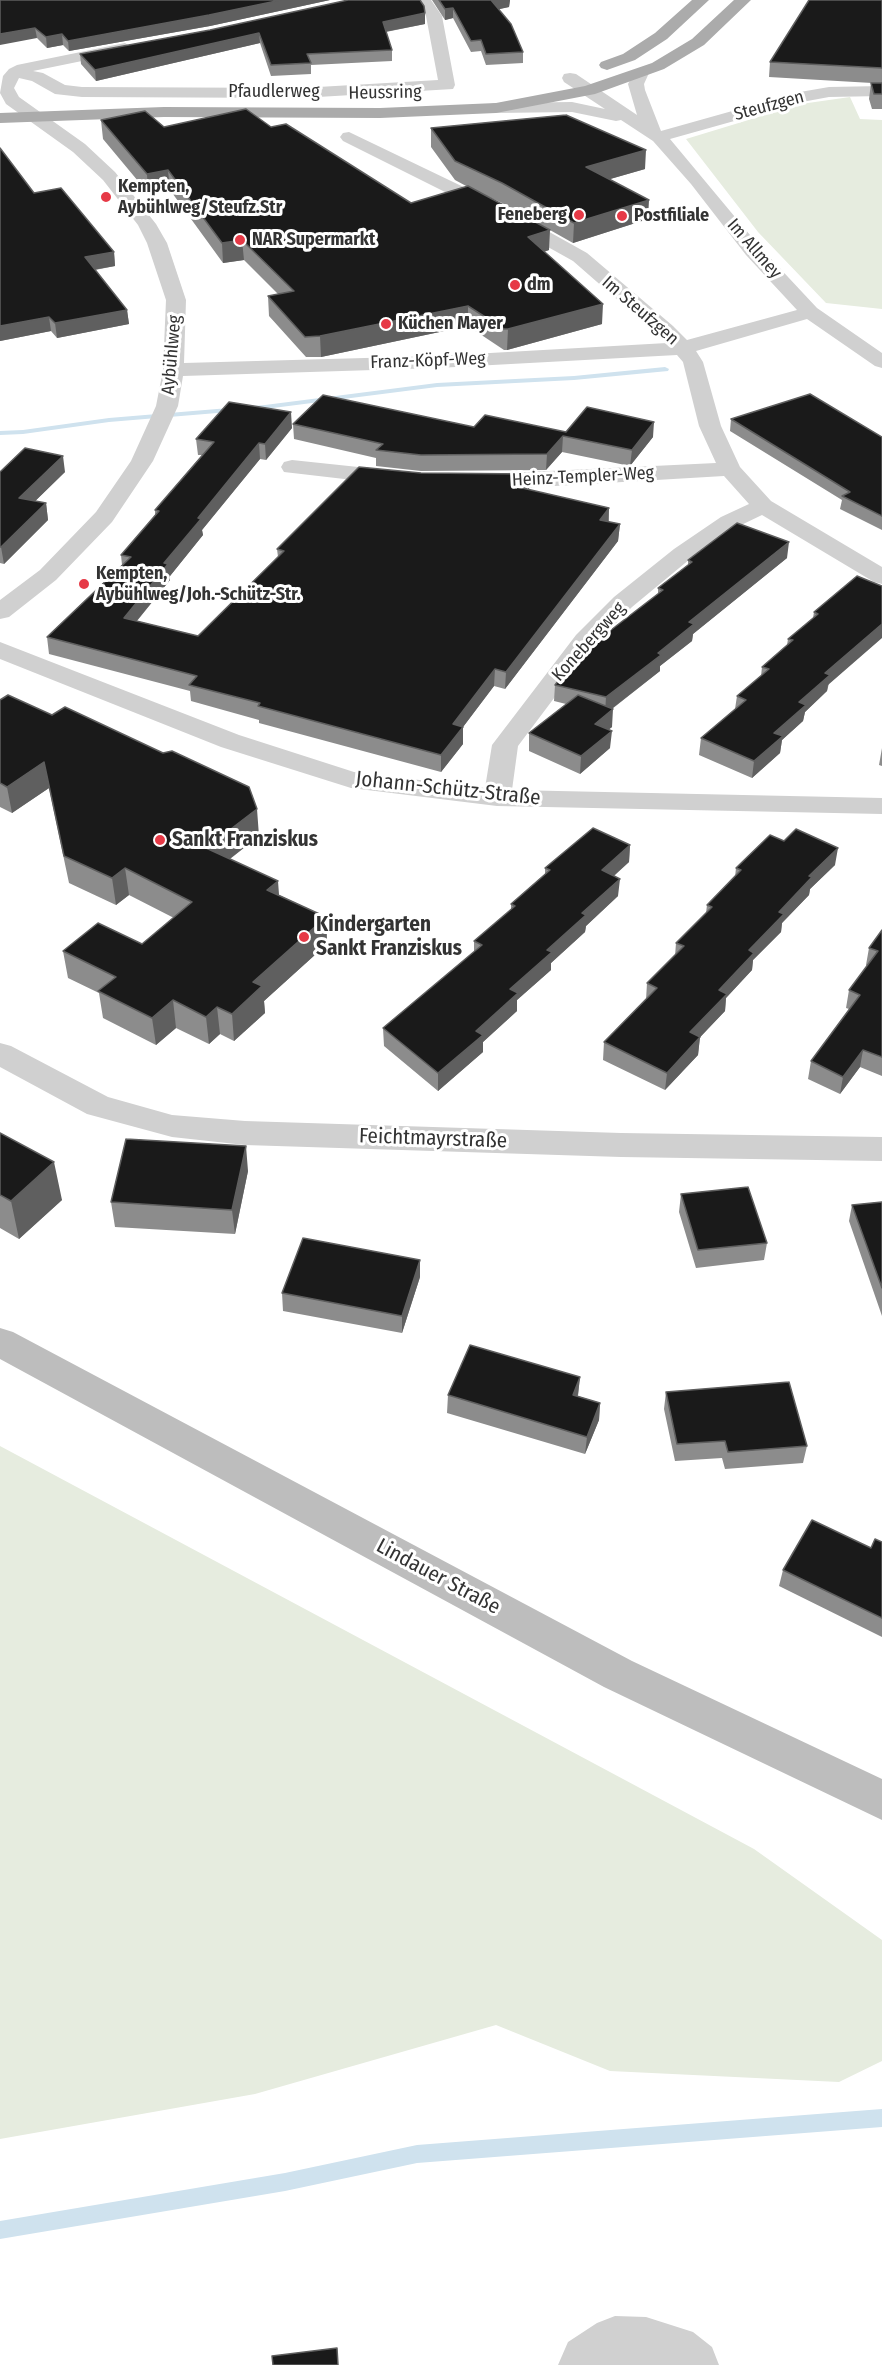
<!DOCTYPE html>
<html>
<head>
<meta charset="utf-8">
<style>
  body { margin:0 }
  canvas { display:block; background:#fff }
</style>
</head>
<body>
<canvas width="882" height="2365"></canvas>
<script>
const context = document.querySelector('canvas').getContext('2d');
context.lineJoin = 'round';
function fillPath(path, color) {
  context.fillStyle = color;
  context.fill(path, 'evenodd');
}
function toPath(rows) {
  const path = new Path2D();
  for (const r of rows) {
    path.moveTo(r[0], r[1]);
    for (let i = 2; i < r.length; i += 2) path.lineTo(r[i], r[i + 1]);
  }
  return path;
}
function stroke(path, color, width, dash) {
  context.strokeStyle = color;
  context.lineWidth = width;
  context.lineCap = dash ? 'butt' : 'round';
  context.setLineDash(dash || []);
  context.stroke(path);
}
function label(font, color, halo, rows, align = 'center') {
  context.font = font + ' "Fira Sans Condensed",sans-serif';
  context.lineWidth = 6;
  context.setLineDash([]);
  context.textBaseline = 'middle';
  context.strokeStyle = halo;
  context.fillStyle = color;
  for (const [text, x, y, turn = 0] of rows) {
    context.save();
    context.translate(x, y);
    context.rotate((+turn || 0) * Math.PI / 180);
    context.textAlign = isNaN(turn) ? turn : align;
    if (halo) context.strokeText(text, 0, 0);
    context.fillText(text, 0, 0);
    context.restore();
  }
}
const green = toPath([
  [850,97,860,119,882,120,882,309,826,303,758,232,686,139,801,104],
  [0,1446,754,1849,882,1940,882,2061,839,2082,610,2071,496,2025,255,2094,0,2139]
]);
const stream = toPath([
  [665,367,669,369,668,371,574,380,437,387,265,409,109,422,23,434,0,435,0,431,23,430,109,418,265,405,437,383,574,376,665,367],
  [882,2109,882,2127,417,2163,285,2191,0,2239,0,2221,285,2173,417,2145,882,2109]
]);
const minor = toPath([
  [415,0,431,0,442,16,455,85,453,89,301,98,82,97,55,94,32,81,19,78,14,88,19,97,85,144,115,172,156,224,167,243,186,300,184,363,437,356,667,343,573,261,487,213,343,141,340,137,343,133,349,132,501,205,587,253,673,326,687,340,797,310,746,255,691,184,653,141,621,120,616,121,572,112,496,113,490,112,487,108,490,104,496,103,572,102,605,109,564,82,562,78,564,74,570,73,576,74,637,115,628,84,635,70,641,68,649,73,644,84,645,90,661,131,800,92,829,87,882,86,882,96,829,97,802,102,670,139,760,247,817,308,882,353,882,368,875,366,807,319,696,351,703,362,721,426,740,467,771,501,882,567,882,584,874,582,762,515,737,527,690,559,632,607,594,645,518,746,512,790,882,798,882,814,497,806,351,788,221,747,0,659,0,642,239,735,354,772,485,788,492,745,576,635,614,597,674,549,721,517,749,504,724,476,521,488,486,488,478,486,475,481,478,476,486,474,716,463,699,426,683,362,677,355,437,368,183,376,178,406,153,461,112,522,56,580,9,617,0,619,0,600,40,570,96,512,131,461,156,406,163,370,166,300,147,243,138,225,103,180,73,152,6,104,0,93,3,76,9,69,17,65,125,43,133,48,131,51,33,71,43,73,65,85,82,87,301,88,438,80,426,16,415,0],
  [292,460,396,471,404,473,407,478,404,483,396,485,284,472,281,467,284,462,292,460],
  [0,1043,11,1046,108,1097,172,1115,245,1121,621,1133,882,1137,882,1161,621,1157,245,1145,172,1137,87,1114,0,1067,0,1043],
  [615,2316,646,2317,693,2332,712,2347,719,2365,558,2365,568,2342,597,2323,615,2316]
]);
const secondary = toPath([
  [0,1328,13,1332,632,1661,882,1779,882,1820,604,1687,0,1359,0,1328]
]);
const primary = toPath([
  [692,0,709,0,667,39,635,60,607,70,601,68,599,65,601,62,623,54,655,33,692,0],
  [734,0,751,0,704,45,664,69,595,94,496,113,380,118,164,117,0,123,0,113,164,107,380,108,496,103,585,86,652,63,692,39,734,0]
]);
const wall = toPath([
  [0,0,330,0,210,26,69,51,63,45,47,48,37,38],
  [432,0,510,0,509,7,499,9,523,52,523,63,486,65,481,51,471,52,453,18,445,20],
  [882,0,882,109,872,109,869,99,871,83,872,83,769,77,770,62],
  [425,13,425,24,386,32,392,50,392,61,311,65,311,74,271,76,260,43,96,81,81,64,80,54,210,30],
  [101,120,164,127,271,127,411,203,468,187,455,180,431,147,431,128,645,169,610,179,648,219,573,243,502,203,472,189,549,250,544,252,602,324,507,350,504,350,468,326,321,357,306,357,269,316,268,296,278,294,244,260,223,263,170,190,148,193,103,139],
  [34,193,114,252,115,266,95,270,127,310,129,324,57,338,51,331,0,341],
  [731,419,882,437,882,530,840,509,842,500,730,431],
  [293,424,474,427,653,437,630,466,562,452,546,470,421,471,376,466,376,458,294,439],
  [292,428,266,460,260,459,202,530,203,535,170,576,170,580,137,621,198,636,278,557,277,549,529,490,609,508,609,522,620,524,618,541,505,689,494,686,463,727,463,744,441,772,259,723,259,720,191,701,190,691,49,654,47,637,122,565,121,555,155,515,155,510,202,455,198,455,196,439],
  [0,472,65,472,35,501,46,503,48,520,4,564,0,563],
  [787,558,693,634,692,641,660,666,660,671,612,709,612,727,608,730,610,748,580,774,529,751,529,733,566,704,554,701,555,685,658,594,658,588,688,565,688,560],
  [857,576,827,691,805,712,803,721,782,740,780,753,752,778,699,755,701,738,735,709,737,696,761,676,762,667,787,645,788,639,813,618,814,612],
  [0,700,259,836,230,859,279,895,326,917,327,944,264,1001,265,1013,234,1041,220,1034,209,1044,176,1028,156,1045,103,1018,99,993,68,978,63,951,142,944,174,918,129,895,116,905,69,883,49,788,12,813,0,807],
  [882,748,882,766,879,765],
  [630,845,629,862,614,876,618,896,586,926,585,932,551,963,551,970,517,1000,517,1011,483,1042,483,1052,438,1091,384,1046,383,1028,474,952,474,941,511,910,511,904,545,874,545,868],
  [835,865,810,889,809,895,782,923,781,932,753,960,752,970,726,998,725,1011,700,1037,698,1055,665,1090,603,1060,604,1042,646,1000,647,983,675,956,676,943,706,913,707,905,735,877,736,868],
  [882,930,882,1076,860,1067,840,1094,808,1079,811,1061,849,1009,846,1008,849,990,867,966,866,965,869,948],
  [0,1133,62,1200,19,1239,0,1228],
  [248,1171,235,1234,115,1227,111,1202],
  [681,1194,767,1243,764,1260,696,1268,679,1212],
  [882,1202,882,1316,849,1221,852,1205],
  [420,1277,402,1333,283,1311,282,1293],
  [580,1377,578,1396,600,1403,599,1420,585,1454,447,1413,448,1395],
  [666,1392,807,1446,803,1463,725,1469,722,1458,675,1461,664,1409],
  [882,1542,882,1637,779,1586,783,1570,871,1548]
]);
const shadedWall = toPath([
  [281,0,330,0,210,26,69,51,68,41],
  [491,0,510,0,509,7,491,11],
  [453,8,453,18,445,20,445,9],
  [425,13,425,24,384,32,383,22],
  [35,28,37,38,0,45,0,34],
  [259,33,260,43,96,81,95,70],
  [62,34,63,45,47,48,46,37],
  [646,150,645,169,586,186,586,167],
  [168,170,170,190,148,193,147,174],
  [649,200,648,219,573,243,574,223],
  [550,230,549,250,527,257,528,237],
  [242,240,244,260,223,263,222,243],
  [114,252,115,266,87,271,85,257],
  [603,304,602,324,507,350,508,329],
  [468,306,468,326,321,357,320,336],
  [127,310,129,324,57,338,55,323],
  [49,317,51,331,0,341,0,326],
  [291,412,292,428,266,460,265,444],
  [654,422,653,437,630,466,632,450],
  [563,436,562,452,546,470,547,454],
  [259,443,260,459,202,530,203,535,170,576,170,580,126,634,124,618,198,518],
  [63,456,65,472,22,514,19,498],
  [530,474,529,490,518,487],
  [46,503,48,520,4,564,1,547],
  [609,508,608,524,600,520],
  [620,524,618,541,505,689,506,672],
  [789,542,787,558,693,634,692,641,660,666,660,671,605,714,606,697,658,653,689,622],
  [882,624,882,638,828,685,827,691,805,712,803,721,782,740,780,753,752,778,754,761,774,733,799,702,825,673],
  [495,669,494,686,463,727,463,744,441,772,441,755,453,724],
  [613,709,612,727,594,741,595,724],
  [612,731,610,748,580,774,581,756],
  [44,762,49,788,12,813,7,787],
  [257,809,259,836,209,875,206,848],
  [630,845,629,862,600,888,602,870],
  [838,848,835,865,810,889,809,895,782,923,781,932,753,960,752,970,726,998,725,1011,688,1050,690,1032,749,950,809,876],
  [125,868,129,895,116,905,112,878],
  [620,879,618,896,586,926,585,932,551,963,551,970,517,1000,517,1011,483,1042,483,1052,438,1091,438,1073,476,1031,510,989,547,950,582,913],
  [278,881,280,908,267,890],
  [326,917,327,944,264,1001,265,1013,234,1041,232,1014,253,982],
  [173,1000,176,1028,156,1045,152,1018],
  [217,1007,220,1034,209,1044,206,1017],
  [700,1037,698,1055,665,1090,667,1073],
  [863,1050,860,1067,840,1094,843,1077],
  [246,1146,248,1171,235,1234,232,1210],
  [54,1162,62,1200,19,1239,11,1201],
  [420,1260,420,1277,402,1333,402,1316],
  [580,1377,578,1394,572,1412,573,1395],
  [600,1403,599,1420,585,1454,587,1437]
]);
const building = toPath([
  [0,0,281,0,209,15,68,41,62,34,46,37,35,28,0,34,0,0],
  [348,0,420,0,424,6,425,13,383,22,392,50,307,54,311,63,271,65,259,33,95,70,80,54,210,30,348,0],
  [439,0,493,0,491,0,511,24,523,52,486,54,481,40,471,41,453,8,445,9,439,0],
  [809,0,882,0,882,68,770,62,809,0],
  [871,83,882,83,882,94,874,94,871,83],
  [246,109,271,127,286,124,411,203,468,186,550,230,528,237,603,304,508,329,504,329,468,306,320,336,305,337,268,296,294,291,242,240,222,243,168,170,147,174,101,120,145,111,164,127,246,109],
  [566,115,646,150,586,167,649,200,574,223,502,183,455,161,431,128,566,115],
  [0,148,34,193,61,188,114,252,85,257,127,310,55,323,49,317,0,326,0,148],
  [810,394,882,437,882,516,842,496,850,492,731,419,810,394],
  [323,395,474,427,485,415,566,432,587,407,654,422,632,450,563,436,547,454,421,455,376,450,383,444,293,424,323,395],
  [229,402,291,412,265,444,259,443,198,518,201,519,164,563,168,564,124,618,198,636,284,551,277,549,359,467,421,473,530,474,518,487,609,508,600,520,620,524,506,672,495,669,453,724,463,727,441,755,258,706,260,703,189,685,197,676,47,637,131,557,121,555,159,511,155,510,214,442,196,439,229,402],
  [25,448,63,456,19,498,46,503,1,547,0,547,0,472,25,448],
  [737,523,789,542,689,622,694,624,658,653,661,655,606,697,555,685,577,656,663,590,658,588,692,562,688,560,737,523],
  [857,576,882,586,882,624,825,673,830,675,799,702,806,705,774,733,783,736,754,761,701,738,746,700,737,696,769,669,762,667,793,640,788,639,818,614,814,612,857,576],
  [8,695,52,715,65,707,163,753,172,751,249,787,257,809,206,848,278,881,267,890,326,917,253,982,262,986,232,1014,217,1007,206,1017,173,1000,152,1018,98,991,116,977,63,951,98,923,142,944,192,902,125,868,112,878,64,856,44,762,7,787,0,783,0,700,8,695],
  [578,695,613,709,595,724,612,731,581,756,529,733,578,695],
  [593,828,630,845,602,870,620,879,582,913,586,915,547,950,552,952,510,989,518,993,476,1031,483,1035,438,1073,383,1028,482,945,474,941,515,906,511,904,550,870,545,868,593,828],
  [796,829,838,848,809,876,812,877,779,912,784,914,749,950,754,953,719,990,727,994,690,1032,700,1037,667,1073,604,1042,657,988,647,983,684,946,676,943,712,907,707,905,741,870,736,868,770,835,784,841,796,829],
  [882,930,882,1057,863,1050,843,1077,811,1061,860,995,849,990,878,951,869,948,882,930],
  [0,1133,54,1162,11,1201,0,1195,0,1133],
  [126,1139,246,1146,232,1210,111,1202,126,1139],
  [748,1187,767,1243,698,1250,681,1194,748,1187],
  [882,1202,882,1288,852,1205,882,1202],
  [303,1238,420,1260,402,1316,282,1293,303,1238],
  [470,1345,580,1377,573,1395,600,1403,587,1437,448,1395,470,1345],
  [789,1382,807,1446,728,1452,725,1441,677,1444,666,1392,789,1382],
  [812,1520,871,1548,875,1539,882,1542,882,1618,783,1570,812,1520],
  [337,2348,338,2365,273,2365,272,2356,337,2348]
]);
const markers = [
  [106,197,6,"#e63946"],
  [579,215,6,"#e63946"],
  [622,216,6,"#e63946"],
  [240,240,6,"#e63946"],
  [515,285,6,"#e63946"],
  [386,324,6,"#e63946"],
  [84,584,6,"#e63946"],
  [160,840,6,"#e63946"],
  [304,937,6,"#e63946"]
];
const farStreetnames = [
  ["Pfaudlerweg",274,92],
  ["Heussring",385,93,-1],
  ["Steufzgen",769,106,-15],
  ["Im Allmey",754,249,49],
  ["Im Steufzgen",640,311,41],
  ["Aybühlweg",172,355,-85],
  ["Franz-Köpf-Weg",428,361,-2],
  ["Heinz-Templer-Weg",583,477,-3],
  ["Konebergweg",589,642,-48]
];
const farPoinames = [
  ["Kempten,",118,187],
  ["Aybühlweg/Steufz.Str",118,208],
  ["Feneberg",567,215,"right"],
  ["Postfiliale",634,216],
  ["NAR Supermarkt",252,240],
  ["dm",527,285],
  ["Küchen Mayer",398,324],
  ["Kempten,",96,574],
  ["Aybühlweg/Joh.-Schütz-Str.",96,595]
];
const streetNames = [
  ["Johann-Schütz-Straße",448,789,6],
  ["Feichtmayrstraße",433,1139,2],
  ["Lindauer Straße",438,1577,28]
];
const poiNames = [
  ["Sankt Franziskus",172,840],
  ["Kindergarten",316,925],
  ["Sankt Franziskus",316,949]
];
fillPath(green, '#e6ecdf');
fillPath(stream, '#cfe2ee');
fillPath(minor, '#d0d0d0');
fillPath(secondary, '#bdbdbd');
fillPath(primary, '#ababab');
fillPath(wall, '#8c8c8c');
fillPath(shadedWall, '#5f5f5f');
fillPath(building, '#1a1a1a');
stroke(building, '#5f5f5f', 1.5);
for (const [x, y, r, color] of markers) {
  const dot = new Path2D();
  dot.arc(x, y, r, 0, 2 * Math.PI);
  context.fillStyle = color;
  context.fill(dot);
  stroke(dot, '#fff', 2);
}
label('18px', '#333', '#fff', farStreetnames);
label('bold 18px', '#333', '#fff', farPoinames, 'left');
label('21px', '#333', '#fff', streetNames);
label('bold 21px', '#333', '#fff', poiNames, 'left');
</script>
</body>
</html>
